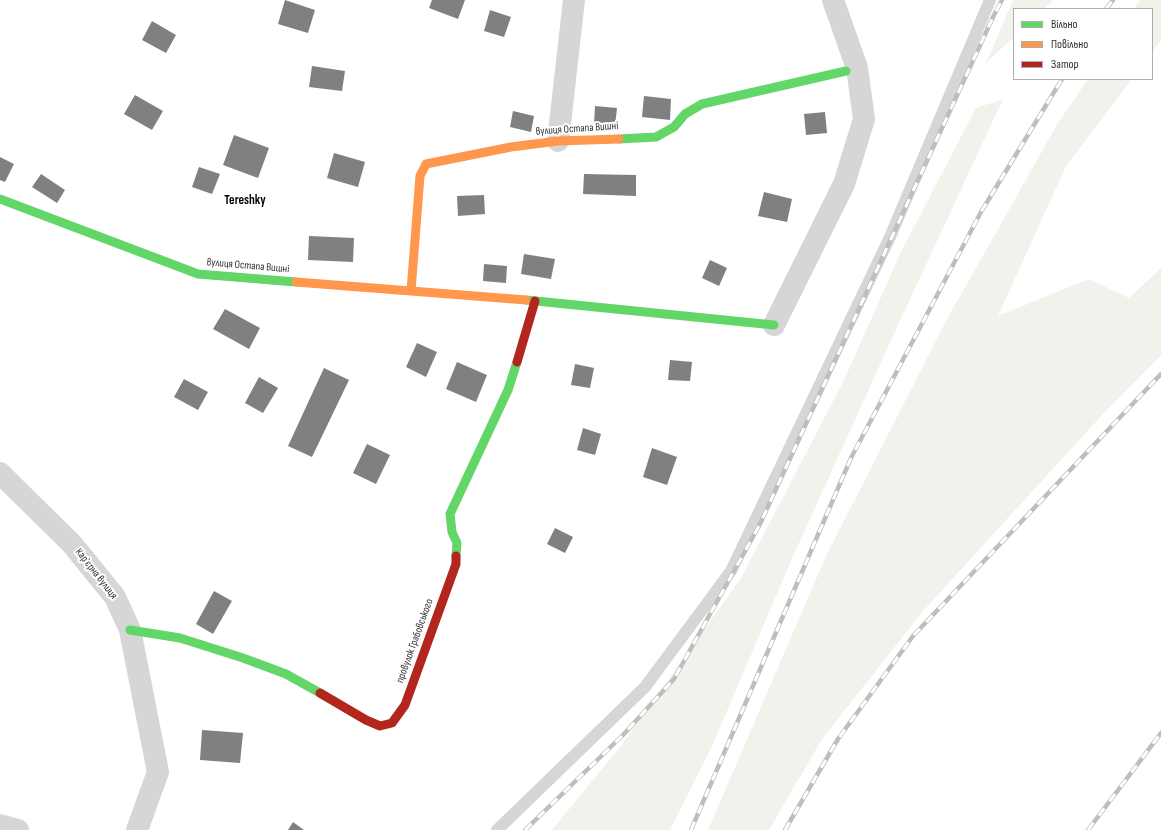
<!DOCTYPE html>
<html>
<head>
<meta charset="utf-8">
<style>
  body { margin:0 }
  #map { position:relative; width:1161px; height:830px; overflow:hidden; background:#fff; font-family:"Sofia Sans Condensed",sans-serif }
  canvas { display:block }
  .legend { position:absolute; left:1013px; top:8px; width:140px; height:72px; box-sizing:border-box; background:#fff; border:1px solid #adadad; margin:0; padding:5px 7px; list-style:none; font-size:12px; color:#323232 }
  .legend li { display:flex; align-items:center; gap:8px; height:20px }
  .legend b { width:20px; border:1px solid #adadad }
</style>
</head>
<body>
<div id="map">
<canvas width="1161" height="830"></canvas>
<ul class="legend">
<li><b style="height:5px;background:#63d668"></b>Вільно</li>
<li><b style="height:5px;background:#ff974d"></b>Повільно</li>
<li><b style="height:5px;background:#b3261e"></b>Затор</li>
</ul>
</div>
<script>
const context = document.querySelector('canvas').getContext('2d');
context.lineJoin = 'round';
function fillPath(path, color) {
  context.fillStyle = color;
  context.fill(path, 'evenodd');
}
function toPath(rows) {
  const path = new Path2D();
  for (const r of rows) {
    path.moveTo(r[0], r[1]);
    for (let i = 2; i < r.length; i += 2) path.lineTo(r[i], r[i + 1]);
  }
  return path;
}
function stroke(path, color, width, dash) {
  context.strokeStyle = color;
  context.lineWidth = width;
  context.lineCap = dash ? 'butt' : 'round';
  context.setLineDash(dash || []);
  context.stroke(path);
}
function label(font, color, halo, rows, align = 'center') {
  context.font = font + ' "Sofia Sans Condensed",sans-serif';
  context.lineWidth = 4;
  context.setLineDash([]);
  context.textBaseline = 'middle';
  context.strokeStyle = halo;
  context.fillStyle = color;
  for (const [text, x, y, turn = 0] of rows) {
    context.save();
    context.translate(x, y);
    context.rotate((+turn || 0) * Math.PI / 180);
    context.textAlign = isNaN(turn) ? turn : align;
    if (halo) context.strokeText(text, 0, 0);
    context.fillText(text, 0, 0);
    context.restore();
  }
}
const green = toPath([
  [1013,0,1053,0,1044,9,1014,9,1014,37,986,63],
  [1140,0,1161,0,1161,41,1152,52,1152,9,1134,9],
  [1088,79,1132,79,1066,166,998,316,1089,279,1129,298,1161,268,1161,355,1103,414,923,611,822,739,769,830,708,830,826,556,947,319,1058,123],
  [1003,99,898,325,790,563,713,744,670,830,552,830,620,747,741,578,844,380,901,252,976,108]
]);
const building = toPath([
  [285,0,315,10,308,33,278,24],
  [432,0,465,0,458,19,429,8],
  [490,10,511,17,504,37,484,31],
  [152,21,176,35,166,53,142,40],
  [312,66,345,71,342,91,309,87],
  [135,95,163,111,152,130,124,114],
  [644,96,671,99,670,120,642,117],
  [595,106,617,108,615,126,594,124],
  [513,111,534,116,531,132,510,127],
  [825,112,827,133,806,135,804,114],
  [234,135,269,148,258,178,223,165],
  [334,153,365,162,358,187,327,178],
  [0,157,14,164,5,182,0,180],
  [199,167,220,174,212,194,192,187],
  [41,174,65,190,57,203,32,187],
  [584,174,636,175,636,196,583,194],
  [764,192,792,199,787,222,758,216],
  [484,195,485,214,458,216,457,196],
  [309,236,354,238,353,262,308,260],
  [524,254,555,259,551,279,521,274],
  [710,260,727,268,719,286,702,278],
  [484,264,507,266,506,283,483,281],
  [225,309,260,328,249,349,213,329],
  [417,343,437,352,426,377,406,367],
  [670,360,692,362,690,381,668,380],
  [457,362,487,375,476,402,446,389],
  [575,364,594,368,590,388,571,385],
  [324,368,349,380,312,457,288,446],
  [259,377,278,388,263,413,245,403],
  [184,379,208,392,198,410,174,397],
  [583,428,601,434,595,455,577,450],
  [367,444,390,455,376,484,353,473],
  [652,448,677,457,667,485,643,477],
  [555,528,573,537,565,553,547,544],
  [214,591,232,601,213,634,196,624],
  [202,730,243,733,240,763,200,760],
  [293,822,304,830,288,830]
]);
const lane = toPath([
  [497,830,645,687,731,571,890,237,990,0]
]);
const street = toPath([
  [558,141,574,0],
  [774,325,844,184,864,119,857,68,833,0],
  [0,473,72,544,115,597,130,630,158,772,137,830],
  [0,825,18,830]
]);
const fast = toPath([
  [619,139,656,137,674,127,685,114,702,104,846,71],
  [0,199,198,274,296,282],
  [526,300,774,325],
  [456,556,457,543,452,532,450,514,508,390,517,362],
  [130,630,180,638,243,658,286,674,320,693]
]);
const slow = toPath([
  [296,282,526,300],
  [411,291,420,176,426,164,511,147,558,141,619,139]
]);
const jam = toPath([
  [517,362,535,301],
  [320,693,366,720,380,726,392,723,405,705,456,564,456,556]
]);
const rail = toPath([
  [1106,9,1113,0],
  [525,830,623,735,674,679,759,526,994,15,1002,0],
  [691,830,851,458,981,212,1062,79],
  [785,830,838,739,913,636,1161,374],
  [1088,830,1161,733]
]);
const streetNames = [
  ["вулиця Остапа Вишні",577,129,-4],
  ["вулиця Остапа Вишні",248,266,5],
  ["Карʼєрна вулиця",96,574,52],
  ["провулок Грабовського",415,641,-70]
];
const quarterNames = [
  ["Tereshky",245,201]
];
fillPath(green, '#f0f3ec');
fillPath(building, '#808080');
stroke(lane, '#d6d6d6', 12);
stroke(street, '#d6d6d6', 22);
stroke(fast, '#63d668', 9);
stroke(slow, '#ff974d', 9);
stroke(jam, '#b3261e', 9);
stroke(rail, '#bebebe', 4.5);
stroke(rail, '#fff', 3, [9]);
label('11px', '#323232', '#fff', streetNames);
label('bold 13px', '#000', '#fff', quarterNames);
</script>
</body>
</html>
